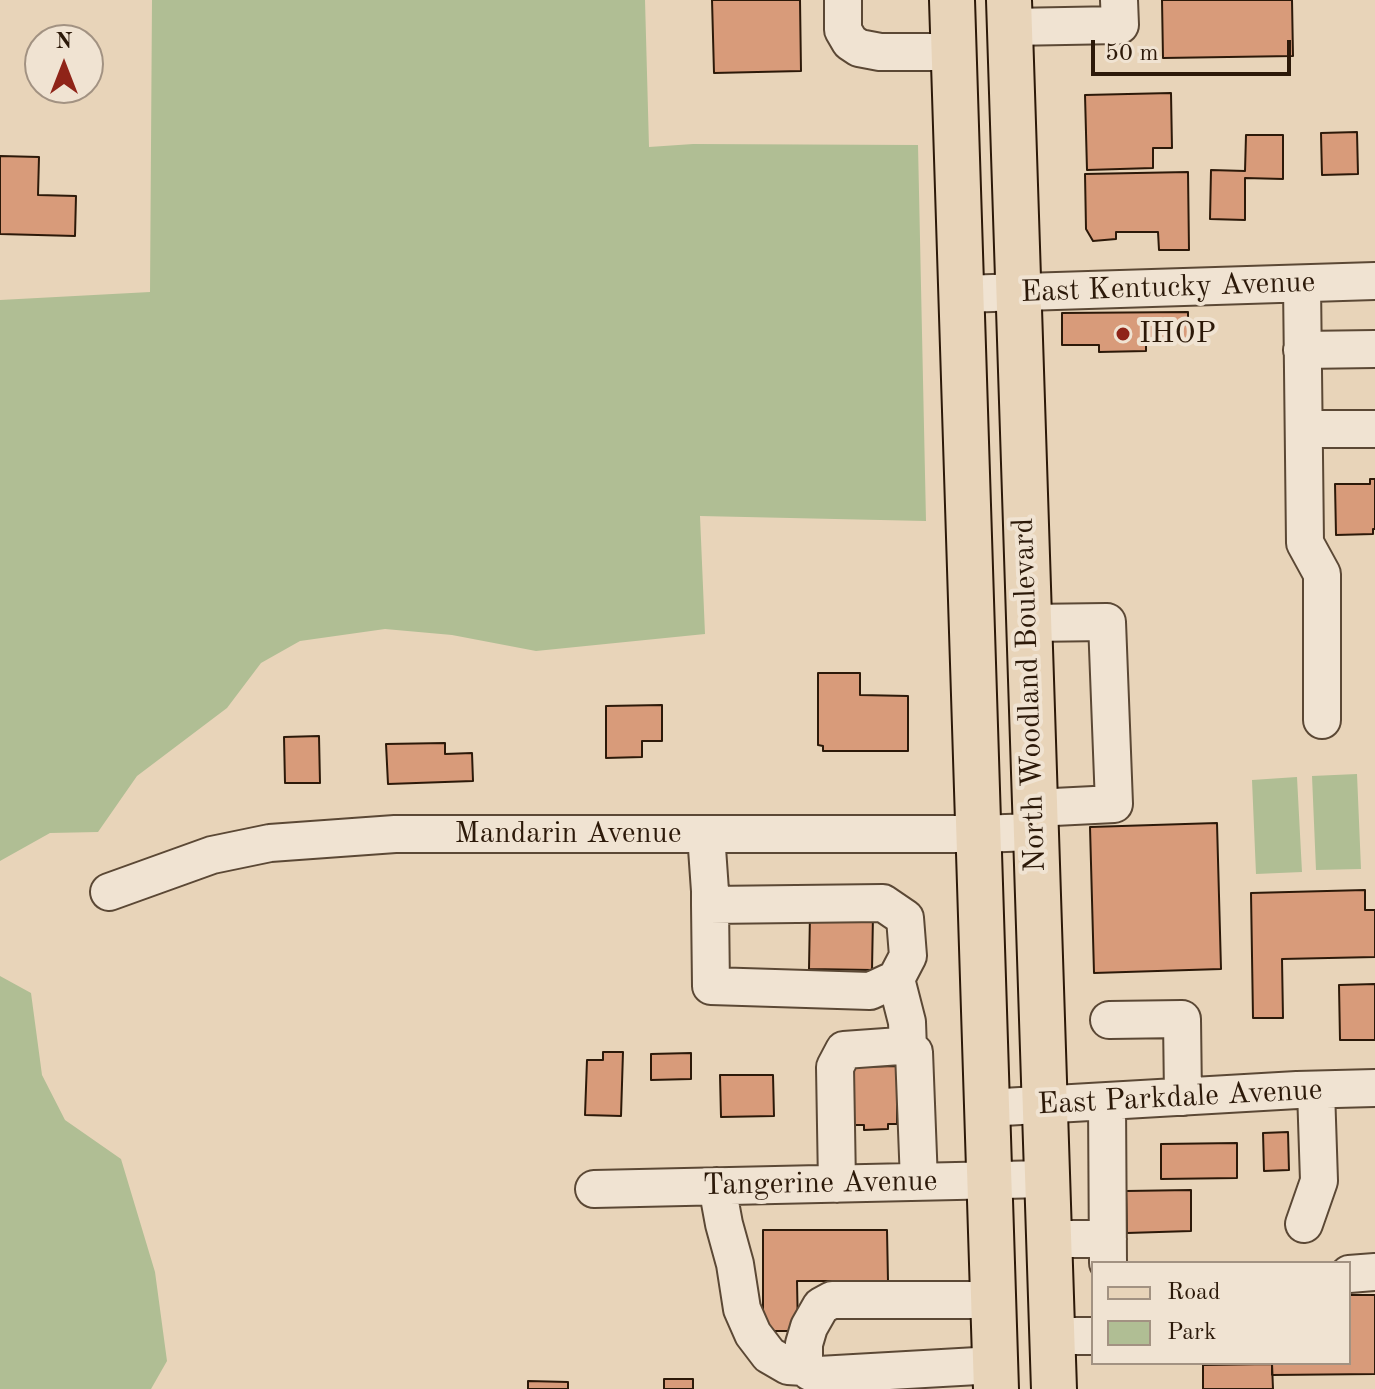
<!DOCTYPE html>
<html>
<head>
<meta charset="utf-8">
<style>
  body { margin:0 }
  #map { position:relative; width:1375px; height:1389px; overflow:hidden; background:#e8d4b9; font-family:"Old Standard TT",serif }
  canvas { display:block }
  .legend { position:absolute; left:1091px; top:1261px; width:260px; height:104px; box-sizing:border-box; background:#f0e3d2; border:2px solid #a29282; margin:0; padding:10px 14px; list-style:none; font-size:24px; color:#2c1909 }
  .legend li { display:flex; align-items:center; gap:16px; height:40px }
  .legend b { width:40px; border:2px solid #a29282 }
  .north { position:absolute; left:24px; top:24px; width:80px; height:80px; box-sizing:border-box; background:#f0e3d2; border:2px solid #a29282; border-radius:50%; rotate:0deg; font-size:22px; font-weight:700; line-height:32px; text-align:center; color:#2c1909 }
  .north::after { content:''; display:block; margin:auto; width:28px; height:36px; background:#8f2418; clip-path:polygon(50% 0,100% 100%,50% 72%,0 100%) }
  .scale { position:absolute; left:1091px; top:40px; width:200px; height:36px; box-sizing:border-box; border:4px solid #2c1909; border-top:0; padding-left:10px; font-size:24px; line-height:28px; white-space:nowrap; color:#2c1909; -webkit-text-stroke:6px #f0e3d2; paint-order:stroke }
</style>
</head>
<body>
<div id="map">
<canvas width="1375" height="1389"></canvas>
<ul class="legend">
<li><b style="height:10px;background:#e8d4b9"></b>Road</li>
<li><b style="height:22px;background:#b0be94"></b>Park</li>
</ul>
<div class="north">N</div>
<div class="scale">50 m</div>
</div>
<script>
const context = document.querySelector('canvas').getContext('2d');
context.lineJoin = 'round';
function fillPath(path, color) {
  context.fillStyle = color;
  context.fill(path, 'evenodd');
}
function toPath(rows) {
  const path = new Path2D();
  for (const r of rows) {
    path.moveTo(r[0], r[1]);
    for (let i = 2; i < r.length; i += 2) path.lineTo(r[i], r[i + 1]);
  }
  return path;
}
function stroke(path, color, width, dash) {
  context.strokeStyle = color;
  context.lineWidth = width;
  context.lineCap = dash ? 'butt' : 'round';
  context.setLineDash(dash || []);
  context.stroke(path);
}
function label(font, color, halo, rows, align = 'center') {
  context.font = font + ' "Old Standard TT",serif';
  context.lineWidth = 8;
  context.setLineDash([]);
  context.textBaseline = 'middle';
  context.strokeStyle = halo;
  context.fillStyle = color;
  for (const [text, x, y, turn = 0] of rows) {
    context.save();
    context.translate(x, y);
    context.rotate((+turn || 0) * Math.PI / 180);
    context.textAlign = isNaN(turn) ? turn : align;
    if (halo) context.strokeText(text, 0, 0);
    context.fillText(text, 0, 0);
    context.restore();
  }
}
const green = toPath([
  [152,0,645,0,649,147,693,144,918,145,926,521,700,516,705,634,536,651,452,635,385,629,300,641,261,663,227,708,137,776,98,832,50,833,0,861,0,300,150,292],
  [1357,774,1361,869,1316,870,1312,776],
  [1297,777,1302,872,1256,874,1252,780],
  [0,976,31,993,42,1075,65,1120,121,1159,155,1272,167,1361,151,1389,0,1389]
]);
const building = toPath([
  [712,0,800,0,801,71,714,73,712,0],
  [1162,0,1292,0,1293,56,1163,58,1162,0],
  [1171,93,1172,148,1153,148,1153,168,1087,170,1085,95,1171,93],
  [1357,132,1358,174,1322,175,1321,133,1357,132],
  [1246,135,1283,135,1283,179,1245,178,1245,220,1210,219,1211,170,1245,171,1246,135],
  [0,156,39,157,38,195,76,196,75,236,0,234,0,156],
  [1188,172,1189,250,1159,250,1158,232,1116,232,1116,239,1093,241,1086,229,1085,174,1188,172],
  [1188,312,1188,342,1146,342,1146,351,1099,352,1099,345,1062,345,1062,313,1188,312],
  [1370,479,1375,479,1375,529,1373,529,1373,534,1336,535,1335,484,1370,484,1370,479],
  [818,673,860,673,860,695,908,696,908,751,823,751,823,746,818,745,818,673],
  [662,705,662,741,642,741,642,757,606,758,606,706,662,705],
  [319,736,320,783,285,783,284,737,319,736],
  [445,743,445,754,472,753,473,781,388,784,386,744,445,743],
  [1217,823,1221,969,1094,973,1090,827,1217,823],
  [1365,890,1365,910,1375,910,1375,957,1282,959,1283,1018,1253,1018,1251,893,1365,890],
  [810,914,873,915,872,970,809,969,810,914],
  [1375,984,1375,1040,1340,1040,1339,985,1375,984],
  [603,1052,623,1052,621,1116,585,1115,587,1060,603,1060,603,1052],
  [691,1053,691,1079,651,1080,651,1054,691,1053],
  [897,1066,897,1124,888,1124,888,1129,864,1130,864,1125,848,1125,847,1067,897,1066],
  [720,1075,773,1075,774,1116,721,1117,720,1075],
  [1288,1132,1289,1170,1264,1171,1263,1133,1288,1132],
  [1237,1143,1237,1178,1161,1179,1161,1144,1237,1143],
  [1191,1190,1191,1231,1127,1233,1126,1191,1191,1190],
  [763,1230,887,1230,888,1281,797,1281,798,1331,763,1331,763,1230],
  [1349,1295,1375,1295,1375,1374,1272,1375,1272,1363,1349,1363,1349,1295],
  [1272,1364,1273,1389,1203,1389,1203,1365,1272,1364],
  [664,1379,693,1379,693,1389,664,1389,664,1379],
  [528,1381,568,1382,568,1389,528,1389,528,1381]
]);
const minor = toPath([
  [843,0,843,30,850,42,859,48,880,52,953,52],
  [1010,27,1120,25,1119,0],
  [1302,284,1305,543,1322,574,1322,720],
  [961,294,1375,281],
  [1302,350,1375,349],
  [1304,429,1375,429],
  [1028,623,1107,622,1114,804,1034,808],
  [706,834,710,891,710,905,711,986,870,991,896,979,908,956,905,918,883,903,710,905],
  [109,892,212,855,270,843,395,834,978,834,1034,832],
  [896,979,907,1022,908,1050],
  [1109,1020,1182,1019,1183,1097],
  [1107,1102,1108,1263],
  [986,1108,1297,1090,1375,1088],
  [837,1184,835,1067,844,1050,900,1046,914,1052,919,1182],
  [717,1186,724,1224,735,1264,742,1309,753,1334,769,1355,788,1366,804,1367],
  [594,1189,1047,1179],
  [1304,1224,1319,1181,1316,1090],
  [1049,1239,1108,1239],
  [1349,1274,1375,1272],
  [993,1300,832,1300,821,1306,809,1327,804,1344,804,1367,810,1372,819,1375,995,1365],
  [1052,1336,1093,1336]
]);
const major = toPath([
  [952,0,996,1389],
  [1009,0,1054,1389]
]);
const markers = [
  [1123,334,8,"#8f2418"]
];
const streetNames = [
  ["East Kentucky Avenue",1168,288,-2],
  ["North Woodland Boulevard",1030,695,-92],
  ["Mandarin Avenue",568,834],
  ["East Parkdale Avenue",1180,1098,-3],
  ["Tangerine Avenue",820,1184,-1]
];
const poiNames = [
  ["IHOP",1139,334]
];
fillPath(green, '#b0be94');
fillPath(building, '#d89b7a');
stroke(building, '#2c1909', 2);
stroke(minor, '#5b4835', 40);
stroke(major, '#2c1909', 48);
stroke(minor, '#f0e3d2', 36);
stroke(major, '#e8d4b9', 44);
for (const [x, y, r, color] of markers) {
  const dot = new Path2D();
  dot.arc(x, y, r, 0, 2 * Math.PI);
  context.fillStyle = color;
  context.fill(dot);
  stroke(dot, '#f0e3d2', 3);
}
label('30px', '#2c1909', '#f0e3d2', streetNames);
label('30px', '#2c1909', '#f0e3d2', poiNames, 'left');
</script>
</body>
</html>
